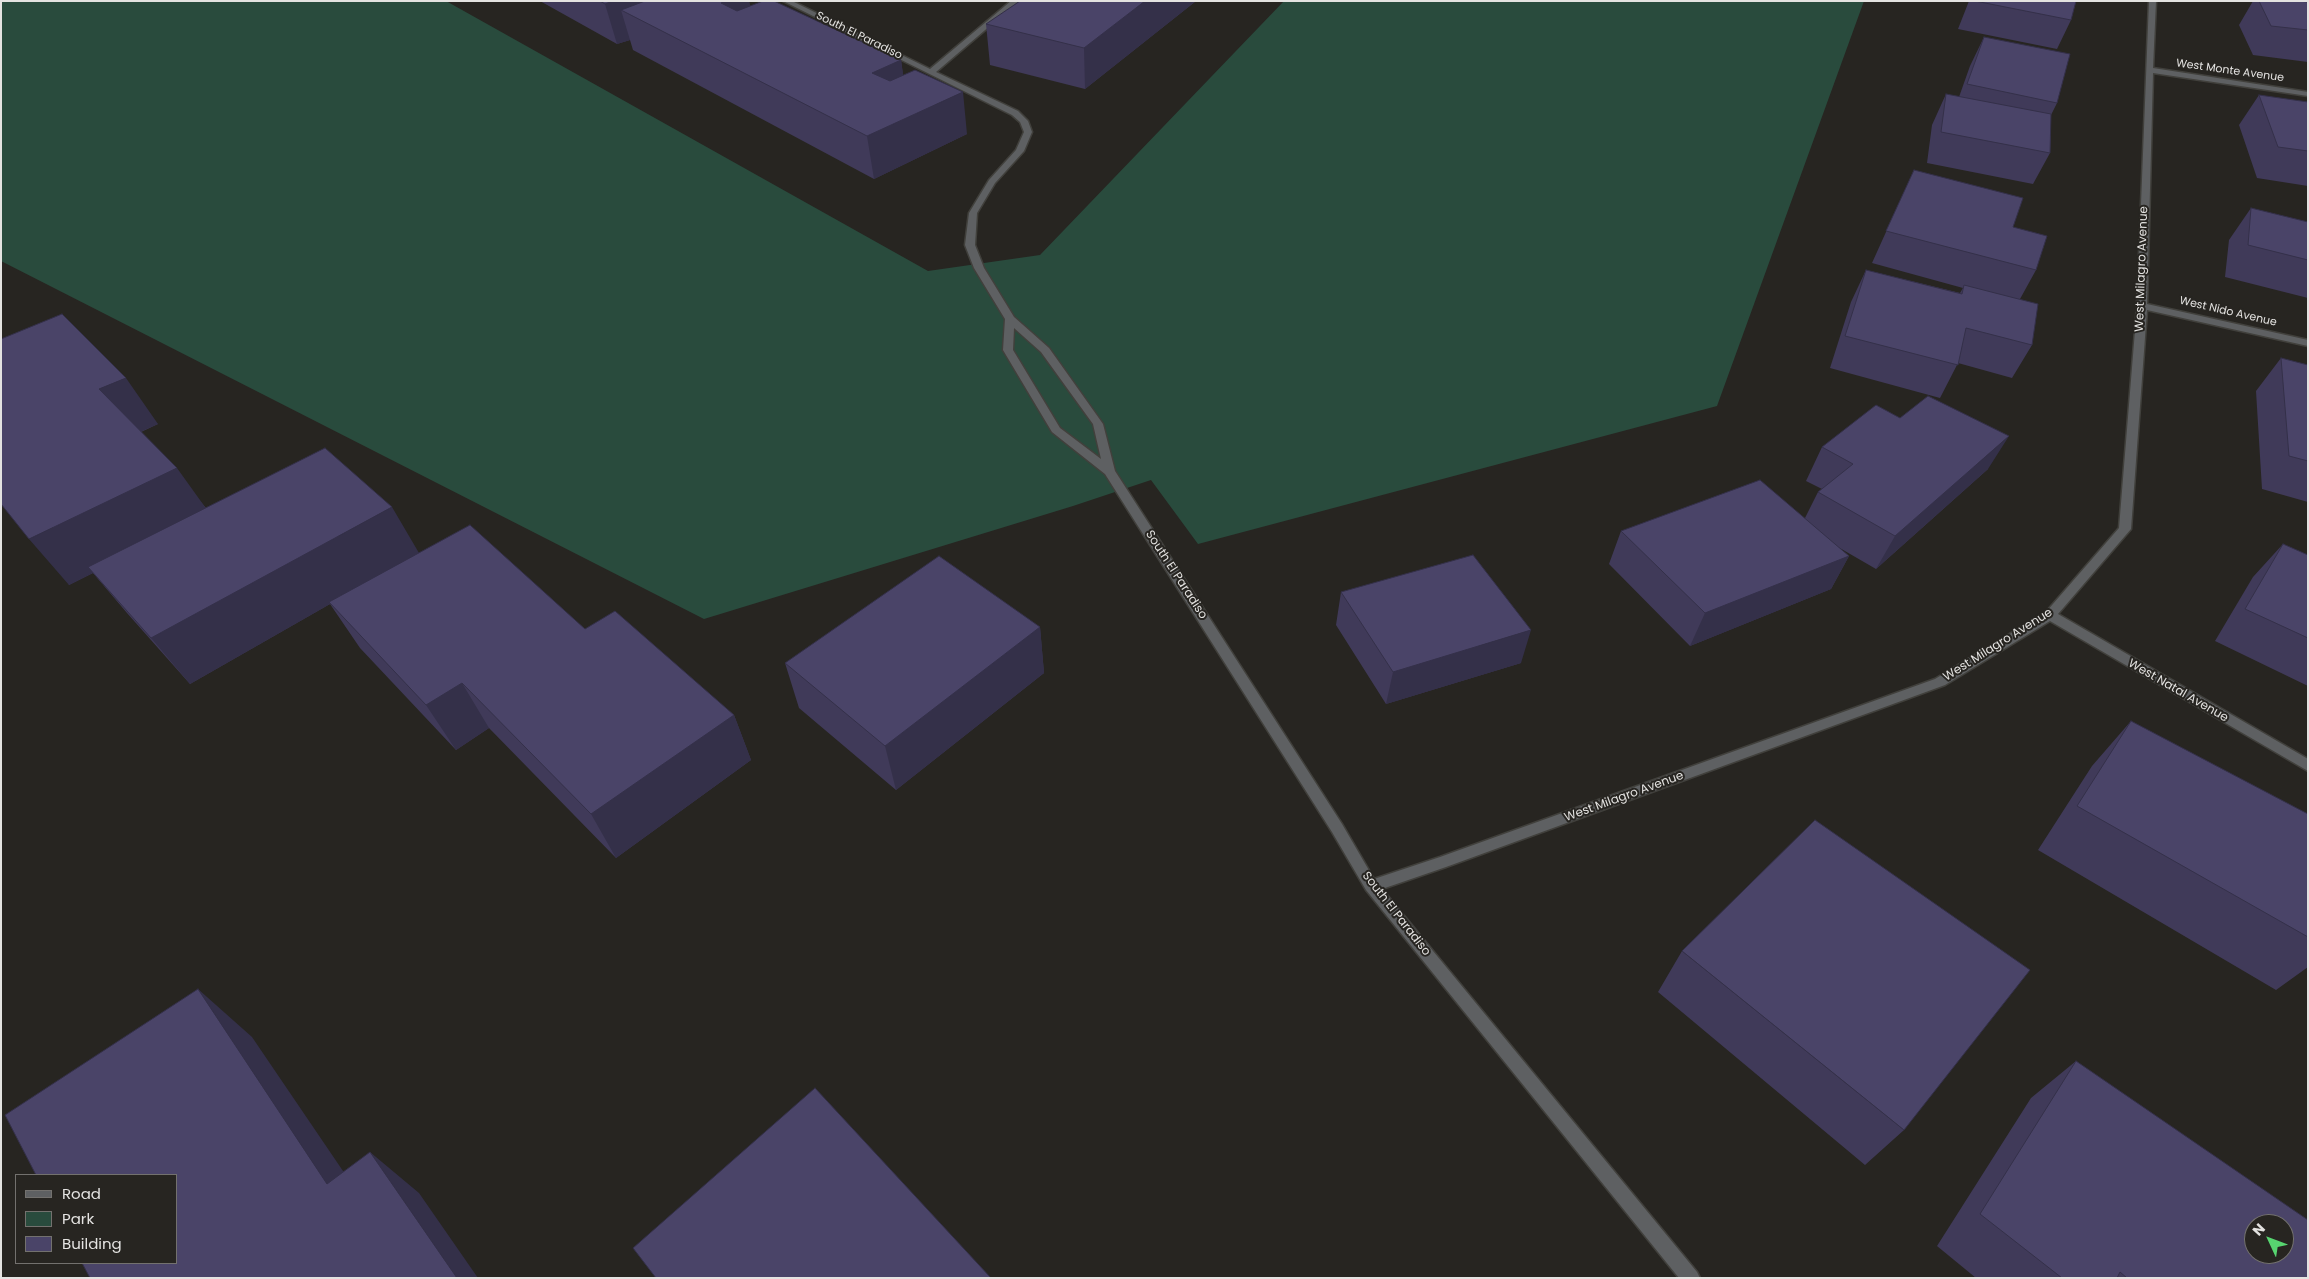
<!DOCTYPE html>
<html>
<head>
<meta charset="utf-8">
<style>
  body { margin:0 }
  #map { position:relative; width:2309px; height:1279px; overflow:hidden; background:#272521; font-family:Poppins,sans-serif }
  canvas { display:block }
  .frame { position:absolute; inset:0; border:2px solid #e4e3e1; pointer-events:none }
  .legend { position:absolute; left:15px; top:1174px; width:162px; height:90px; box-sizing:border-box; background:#272521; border:1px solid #73716e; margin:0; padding:6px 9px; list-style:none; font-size:15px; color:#e4e3e1 }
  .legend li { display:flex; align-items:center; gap:10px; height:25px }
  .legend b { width:25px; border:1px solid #73716e }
  .north { position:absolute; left:2244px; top:1214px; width:50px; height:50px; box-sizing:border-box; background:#272521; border:1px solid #73716e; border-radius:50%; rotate:313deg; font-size:14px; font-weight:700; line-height:20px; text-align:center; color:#e4e3e1 }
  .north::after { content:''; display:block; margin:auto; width:18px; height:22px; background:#57d570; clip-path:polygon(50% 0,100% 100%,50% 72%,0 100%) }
</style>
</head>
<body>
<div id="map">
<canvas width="2309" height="1279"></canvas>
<div class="frame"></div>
<ul class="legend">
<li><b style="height:6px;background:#5e6062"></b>Road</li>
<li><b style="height:14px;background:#294b3d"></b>Park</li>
<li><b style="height:14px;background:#4a4468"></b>Building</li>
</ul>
<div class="north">N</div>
</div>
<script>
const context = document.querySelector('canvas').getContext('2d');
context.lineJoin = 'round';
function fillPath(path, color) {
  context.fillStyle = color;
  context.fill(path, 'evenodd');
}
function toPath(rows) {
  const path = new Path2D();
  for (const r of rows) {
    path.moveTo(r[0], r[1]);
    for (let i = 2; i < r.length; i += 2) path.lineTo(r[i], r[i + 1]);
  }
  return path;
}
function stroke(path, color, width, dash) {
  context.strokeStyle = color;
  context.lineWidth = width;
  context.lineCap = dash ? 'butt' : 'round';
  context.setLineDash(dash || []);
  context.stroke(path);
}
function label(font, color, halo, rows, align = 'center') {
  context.font = font + ' Poppins,sans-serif';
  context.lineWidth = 4;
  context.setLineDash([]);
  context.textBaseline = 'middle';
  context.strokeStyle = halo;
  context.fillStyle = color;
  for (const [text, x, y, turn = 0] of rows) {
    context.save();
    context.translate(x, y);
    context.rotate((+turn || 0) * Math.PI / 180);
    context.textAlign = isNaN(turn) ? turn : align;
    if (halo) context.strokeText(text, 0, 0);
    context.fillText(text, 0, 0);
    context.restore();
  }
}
const green = toPath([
  [1,1,446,1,928,271,1040,255,1284,1,1864,1,1717,406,1198,544,1151,480,1073,506,704,619,1,261]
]);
const street = toPath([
  [783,1,792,1,930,69,1011,1,1019,1,936,72,1018,111,1028,121,1032,132,1024,151,995,183,977,213,975,245,984,268,1014,317,1049,348,1103,424,1115,471,1342,824,1374,879,1440,857,1935,679,2046,612,2119,528,2137,306,2149,1,2156,1,2153,68,2308,92,2308,96,2153,73,2147,304,2308,340,2308,346,2147,310,2131,529,2058,614,2308,759,2308,771,2050,621,1945,685,1446,867,1382,889,1697,1272,1700,1278,1679,1278,1366,890,1332,832,1105,474,1052,432,1003,350,1005,319,974,268,965,245,969,213,989,180,1016,150,1024,132,1020,122,1012,115,783,1],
  [1014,328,1041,352,1093,424,1101,459,1060,428,1013,350,1014,328]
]);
const wall = toPath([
  [540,1,749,1,750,6,901,60,903,75,967,134,874,179,633,50,630,40,617,44],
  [1196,1,1085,89,990,65,986,24],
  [1969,1,2076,1,2071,20,2057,49,1958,29],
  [2253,1,2298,1,2308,2,2308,62,2253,55,2239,25],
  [1984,37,2057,103,2051,115,2050,153,2033,184,1927,163,1932,125,1946,94,1959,97,1970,66],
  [2259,95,2308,102,2308,186,2257,178,2239,125],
  [1914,170,2013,227,2036,270,2020,299,2032,345,2012,378,1958,363,1940,398,1830,368,1851,302,1866,270,1960,293,1963,288,1872,263],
  [2251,208,2308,222,2308,298,2225,277,2229,240],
  [1,339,158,424,141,432,206,508,419,553,585,629,734,715,751,760,616,858,489,728,456,750,360,648,330,604,190,684,127,613,93,573,69,585],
  [2281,358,2308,365,2308,502,2262,489,2256,391],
  [1822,447,1988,469,1876,569,1838,547,1849,556,1831,589,1690,646,1609,564,1621,531,1805,518,1818,492,1822,489,1806,481],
  [2283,544,2308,555,2308,686,2215,641,2253,577],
  [1341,592,1521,663,1386,704,1336,625],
  [1040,627,1044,673,896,790,799,708,785,663],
  [2131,721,2308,937,2308,967,2276,990,2038,850,2092,766],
  [1682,951,1904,1130,1865,1165,1658,992],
  [2076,1061,2308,1278,1976,1278,1937,1246,2031,1098]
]);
const shadedWall = toPath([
  [613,1,707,1,621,10,630,40,617,44,605,4],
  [727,1,749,1,756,34,721,3],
  [1145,1,1196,1,1085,89,1084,48],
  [901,60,907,101,872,73],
  [963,92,967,134,874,179,867,136],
  [126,378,158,424,133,435,99,389],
  [2009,436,1988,469,1876,569,1895,536],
  [177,468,210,514,69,585,29,539],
  [392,507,419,553,329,602,330,604,190,684,151,638],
  [1849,556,1831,589,1690,646,1705,613],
  [1040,627,1044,673,896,790,885,746],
  [1531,630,1521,663,1386,704,1393,672],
  [462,683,489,728,456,750,426,705],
  [734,715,751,760,616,858,591,814],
  [198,989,252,1037,379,1224,327,1184],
  [370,1152,419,1193,478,1278,457,1278]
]);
const building = toPath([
  [600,1,613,1,605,4,600,1],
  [645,1,727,1,721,3,737,11,763,1,774,1,901,60,872,73,890,81,915,70,963,92,867,136,621,10,645,1],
  [1020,1,1145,1,1084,48,986,24,1020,1],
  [1975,1,2076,1,2071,20,1975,1],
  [2259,1,2298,1,2308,2,2308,30,2271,26,2259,1],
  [1984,37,2070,54,2057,103,1967,84,1984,37],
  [1946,94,2051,114,2050,153,1941,132,1946,94],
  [2259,95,2308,102,2308,151,2278,147,2259,95],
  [1914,170,2023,198,2013,227,2047,236,2036,270,1886,231,1914,170],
  [2251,208,2308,222,2308,260,2248,245,2251,208],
  [1866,270,1962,294,1964,285,2038,304,2032,345,1966,328,1958,365,1845,336,1866,270],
  [62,314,126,378,99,389,177,468,29,539,1,504,1,339,62,314],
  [2281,358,2308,365,2308,461,2289,456,2281,358],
  [1928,396,2009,436,1895,536,1818,492,1853,464,1822,447,1876,405,1900,418,1928,396],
  [325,448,392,507,151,638,88,567,325,448],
  [1760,480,1849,556,1705,613,1621,531,1760,480],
  [470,525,585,629,615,611,734,715,591,814,462,683,426,705,329,602,470,525],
  [2283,544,2308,555,2308,638,2245,609,2283,544],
  [1473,555,1531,630,1393,672,1341,592,1473,555],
  [939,556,1040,627,885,746,785,663,939,556],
  [2131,721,2308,814,2308,937,2077,806,2131,721],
  [1815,820,2030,970,1904,1130,1682,951,1815,820],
  [198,989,327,1184,370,1152,457,1278,90,1278,82,1263,176,1263,176,1175,36,1175,5,1115,198,989],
  [2076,1061,2308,1220,2308,1278,2127,1278,2120,1272,2117,1278,2062,1278,1980,1214,2076,1061],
  [2254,1224,2284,1224,2284,1254,2254,1254,2254,1224],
  [815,1088,991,1278,656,1278,633,1248,815,1088]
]);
const farStreetnames = [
  ["South El Paradiso",859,36,26],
  ["West Monte Avenue",2230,71,8],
  ["West Nido Avenue",2228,312,13]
];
const streetNames = [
  ["West Milagro Avenue",2142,269,-88],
  ["South El Paradiso",1176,575,57],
  ["West Milagro Avenue",1998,645,-32],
  ["West Natal Avenue",2178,691,30],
  ["West Milagro Avenue",1624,797,-20],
  ["South El Paradiso",1396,914,52]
];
fillPath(green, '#294b3d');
stroke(street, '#41403c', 3);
fillPath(street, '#5e6062');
fillPath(wall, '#403a59');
fillPath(shadedWall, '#343049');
fillPath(building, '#4a4468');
stroke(building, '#343049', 1);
label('11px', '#e4e3e1', '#272521', farStreetnames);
label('12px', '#e4e3e1', '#272521', streetNames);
</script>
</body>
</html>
